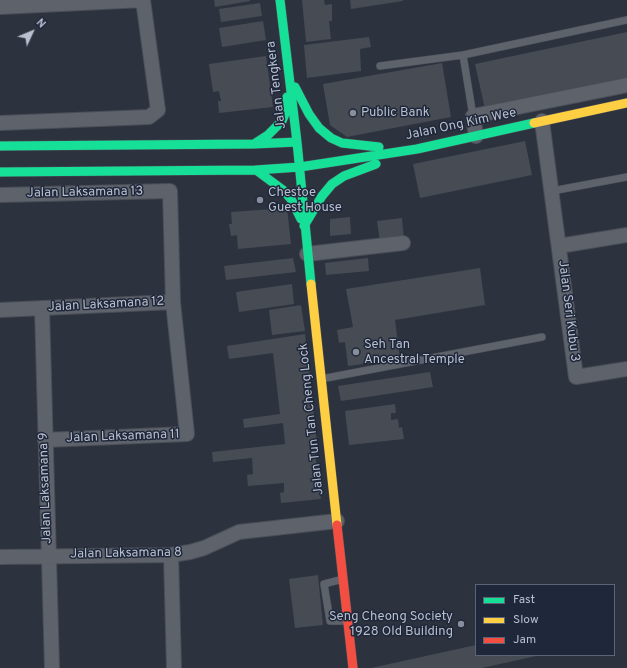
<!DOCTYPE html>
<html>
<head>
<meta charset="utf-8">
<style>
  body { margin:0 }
  #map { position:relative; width:627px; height:668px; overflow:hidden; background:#2d333e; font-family:Overpass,sans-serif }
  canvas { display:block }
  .legend { position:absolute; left:475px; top:584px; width:140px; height:72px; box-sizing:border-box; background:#1f283a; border:1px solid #5c6475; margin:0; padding:5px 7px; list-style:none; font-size:12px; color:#b8bfce }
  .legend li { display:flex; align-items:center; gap:8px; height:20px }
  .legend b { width:20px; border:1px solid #5c6475 }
  .north { position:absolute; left:12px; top:12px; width:40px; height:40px; -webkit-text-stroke:3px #1f283a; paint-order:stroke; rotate:46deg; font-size:11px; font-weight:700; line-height:16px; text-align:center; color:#b8bfce }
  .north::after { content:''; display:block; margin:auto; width:14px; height:18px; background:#b8bfce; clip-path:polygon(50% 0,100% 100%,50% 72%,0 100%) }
</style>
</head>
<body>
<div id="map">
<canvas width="627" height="668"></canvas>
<ul class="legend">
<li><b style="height:5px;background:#16e098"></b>Fast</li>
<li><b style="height:5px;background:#ffcf43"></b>Slow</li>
<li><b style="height:5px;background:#f24e42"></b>Jam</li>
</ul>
<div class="north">N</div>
</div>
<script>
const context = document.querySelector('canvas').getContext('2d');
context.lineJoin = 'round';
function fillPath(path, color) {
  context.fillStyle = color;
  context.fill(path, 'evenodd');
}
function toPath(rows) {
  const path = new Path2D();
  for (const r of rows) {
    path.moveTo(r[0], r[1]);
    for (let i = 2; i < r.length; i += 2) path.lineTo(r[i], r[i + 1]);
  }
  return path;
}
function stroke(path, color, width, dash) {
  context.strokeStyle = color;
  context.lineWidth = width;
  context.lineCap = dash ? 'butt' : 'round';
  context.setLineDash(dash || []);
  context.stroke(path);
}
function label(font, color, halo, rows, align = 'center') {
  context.font = font + ' Overpass,sans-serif';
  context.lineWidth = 3;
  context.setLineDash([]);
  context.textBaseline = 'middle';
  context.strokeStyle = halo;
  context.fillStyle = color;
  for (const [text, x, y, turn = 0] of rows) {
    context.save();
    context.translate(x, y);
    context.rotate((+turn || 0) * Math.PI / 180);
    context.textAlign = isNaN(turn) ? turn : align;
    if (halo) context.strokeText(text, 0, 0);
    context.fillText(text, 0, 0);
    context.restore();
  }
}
const building = toPath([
  [214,0,250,0,250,1,215,7],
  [302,0,324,0,325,5,332,4,332,21,329,21,331,39,306,42],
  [350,0,403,0,403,1,351,9],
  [260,3,262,16,221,22,219,9],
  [263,21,266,40,222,47,219,28],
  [627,32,627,79,485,109,475,64],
  [369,37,371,47,360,49,361,71,307,78,304,45],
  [266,56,273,107,219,113,218,101,221,101,219,91,213,92,209,64],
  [442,63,451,117,347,137,330,125,323,84],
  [525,141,532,175,420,198,413,164],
  [287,208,291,244,238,249,237,235,231,236,229,224,232,224,231,212],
  [350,217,351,234,330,236,330,219],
  [402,218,404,239,380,242,377,221],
  [293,258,296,272,226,280,224,266],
  [368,258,369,271,326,275,325,263],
  [480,268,485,305,395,320,400,359,348,366,345,342,339,343,337,330,353,327,346,289],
  [292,284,294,304,239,312,236,292],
  [301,305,305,331,272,335,269,310],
  [305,334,318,452,315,453,321,499,281,503,280,493,284,492,284,483,248,486,247,475,253,474,252,458,213,462,212,452,285,444,283,423,244,428,243,419,280,414,273,353,229,359,227,346],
  [430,372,433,387,341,401,338,386],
  [395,404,396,413,391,413,391,420,398,419,399,428,402,427,404,439,349,445,345,411],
  [318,575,323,625,295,628,289,579],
  [476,645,476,655,536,656,482,668,371,668]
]);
const lane = toPath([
  [463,55,473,116],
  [380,66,463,55,627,20],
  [552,191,627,177],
  [321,379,542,337],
  [343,579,324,584,330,621,348,621]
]);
const street = toPath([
  [0,7,143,0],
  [542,121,576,377,627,369],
  [0,123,149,117,158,110,143,0],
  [476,136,473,116,627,85],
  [0,195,170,191,173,302,187,434,45,440],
  [559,246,627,235],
  [307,254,403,243],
  [42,308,52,668],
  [0,310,173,302],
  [171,555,174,668],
  [0,557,171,555,190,552,204,548,239,532,337,521]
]);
const fast = toPath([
  [280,0,297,142,311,284],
  [295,87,309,114,319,128,331,138,342,143,379,147],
  [254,144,268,135,282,121,285,114,287,97],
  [0,146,254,144,297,142],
  [256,170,283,190,291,199,301,219],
  [0,172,256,170,300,167,417,149,534,123],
  [304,226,322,196,332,184,344,176,376,164]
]);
const slow = toPath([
  [534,123,627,103],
  [311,284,337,525]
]);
const jam = toPath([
  [337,525,353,668]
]);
const markers = [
  [353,113,4,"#878e9c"],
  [260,200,4,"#878e9c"],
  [356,352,4,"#878e9c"],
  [461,624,4,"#878e9c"]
];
const streetNames = [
  ["Jalan Tengkera",277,85,-97],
  ["Jalan Ong Kim Wee",461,125,-12],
  ["Jalan Laksamana 13",85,193,-1],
  ["Jalan Laksamana 12",106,305,-3],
  ["Jalan Seri Kubu 3",568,311,83],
  ["Jalan Tun Tan Cheng Lock",312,419,-96],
  ["Jalan Laksamana 11",123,437,-2],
  ["Jalan Laksamana 9",46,488,-92],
  ["Jalan Laksamana 8",126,554,-1]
];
const poiNames = [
  ["Public Bank",361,113],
  ["Chestoe",268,193],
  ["Guest House",268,208],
  ["Seh Tan",364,345],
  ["Ancestral Temple",364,360],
  ["Seng Cheong Society",453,617,"right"],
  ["1928 Old Building",453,632,"right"]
];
fillPath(building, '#464b54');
stroke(lane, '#4a4e57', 8);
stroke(street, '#4a4e57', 16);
stroke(fast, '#4a4e57', 10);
stroke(slow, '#4a4e57', 10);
stroke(jam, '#4a4e57', 10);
stroke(lane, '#5e626b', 7);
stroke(street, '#5e626b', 14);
stroke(fast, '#16e098', 9);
stroke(slow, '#ffcf43', 9);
stroke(jam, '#f24e42', 9);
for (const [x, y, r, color] of markers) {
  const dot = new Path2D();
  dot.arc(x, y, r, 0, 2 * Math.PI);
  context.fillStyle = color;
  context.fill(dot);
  stroke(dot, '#1f283a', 1.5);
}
label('13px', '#b8bfce', '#1f283a', streetNames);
label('13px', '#b8bfce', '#1f283a', poiNames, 'left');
</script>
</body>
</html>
